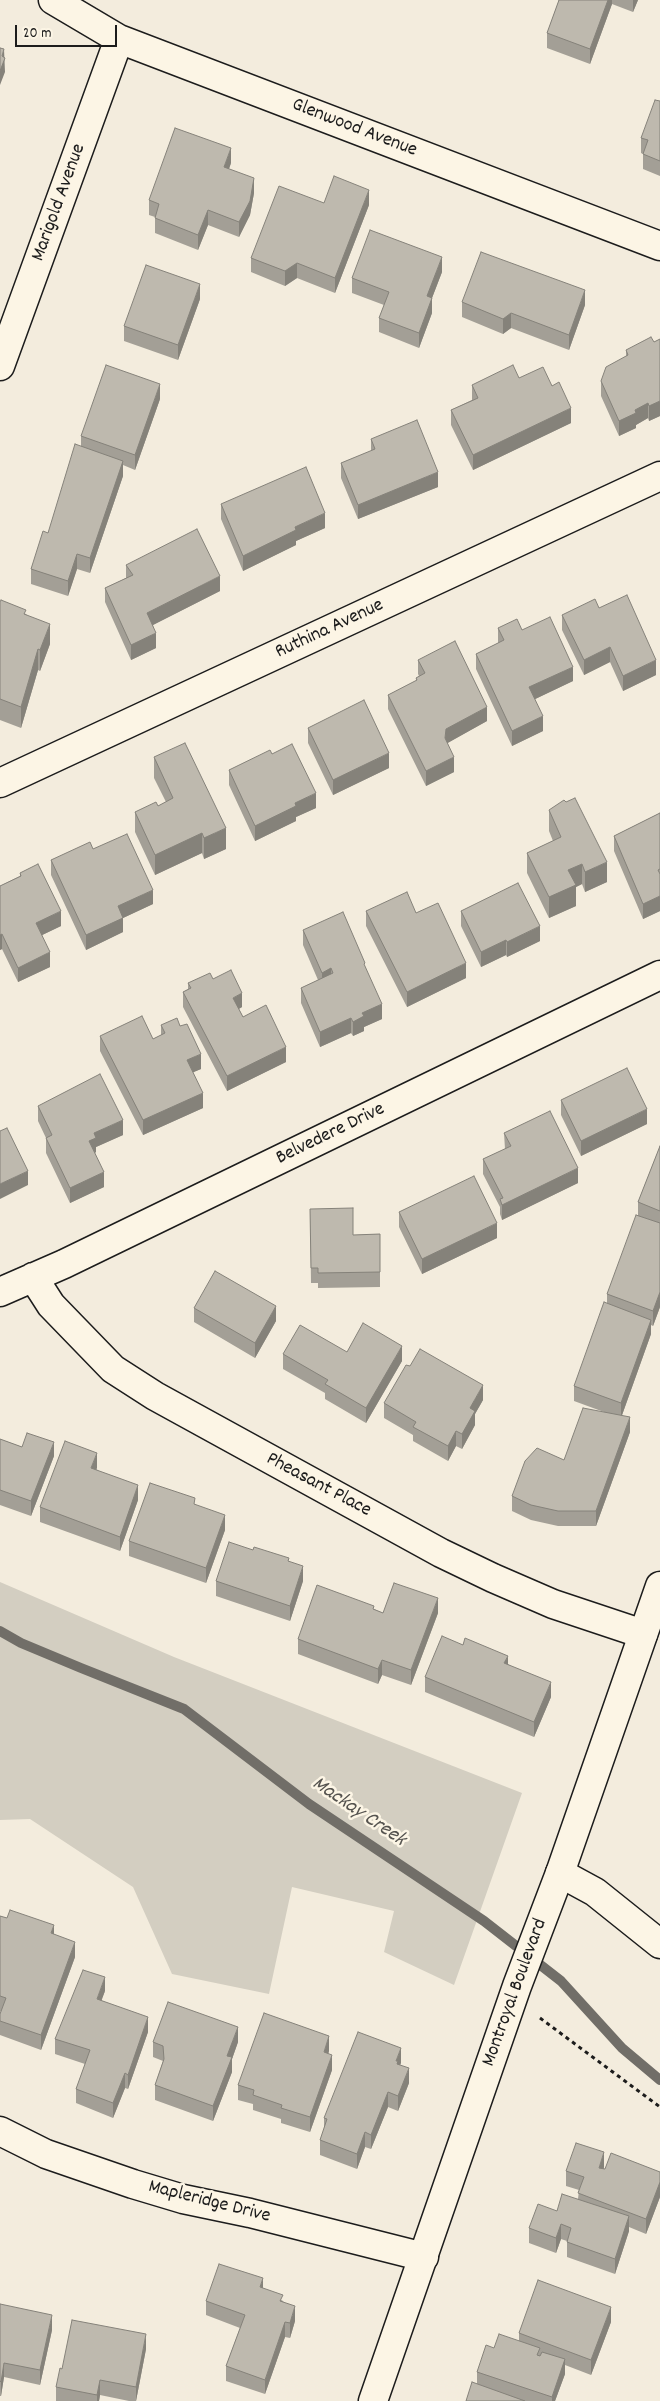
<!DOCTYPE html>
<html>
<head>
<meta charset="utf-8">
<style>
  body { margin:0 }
  #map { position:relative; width:660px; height:2401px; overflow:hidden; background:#f3ecdd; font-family:Dekko,sans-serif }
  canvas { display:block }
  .scale { position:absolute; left:15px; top:25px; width:102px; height:22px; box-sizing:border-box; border:2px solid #1c1c1c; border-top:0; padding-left:6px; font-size:15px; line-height:18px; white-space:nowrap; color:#1c1c1c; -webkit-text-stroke:4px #fcf5e5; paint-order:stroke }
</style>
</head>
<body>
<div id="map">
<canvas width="660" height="2401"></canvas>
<div class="scale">20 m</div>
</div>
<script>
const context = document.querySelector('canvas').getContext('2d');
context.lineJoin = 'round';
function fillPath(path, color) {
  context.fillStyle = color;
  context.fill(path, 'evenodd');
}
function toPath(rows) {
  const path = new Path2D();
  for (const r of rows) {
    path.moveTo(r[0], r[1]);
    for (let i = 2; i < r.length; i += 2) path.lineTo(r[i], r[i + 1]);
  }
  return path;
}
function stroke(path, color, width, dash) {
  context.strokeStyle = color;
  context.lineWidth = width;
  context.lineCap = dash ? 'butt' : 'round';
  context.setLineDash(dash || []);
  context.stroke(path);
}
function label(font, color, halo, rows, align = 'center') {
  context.font = font + ' Dekko,sans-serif';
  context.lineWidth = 5;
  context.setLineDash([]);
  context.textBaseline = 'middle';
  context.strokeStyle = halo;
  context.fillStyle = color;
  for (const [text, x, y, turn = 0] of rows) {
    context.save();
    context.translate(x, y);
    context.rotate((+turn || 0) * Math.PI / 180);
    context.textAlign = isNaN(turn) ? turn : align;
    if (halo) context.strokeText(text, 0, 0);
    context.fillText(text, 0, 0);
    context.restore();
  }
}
const green = toPath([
  [0,1582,174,1657,522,1793,454,1985,384,1952,394,1911,292,1887,269,1994,172,1974,133,1887,30,1819,0,1820]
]);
const stream = toPath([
  [0,1631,21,1643,81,1668,184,1709,309,1804,484,1921,561,1981,622,2048,660,2080]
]);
const path = toPath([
  [540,2018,660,2107]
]);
const street = toPath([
  [53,0,119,39,660,246],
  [0,366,119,39],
  [0,783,660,476],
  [33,1277,51,1305,113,1369,155,1396,441,1553,493,1578,553,1604,643,1634],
  [0,1292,64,1264,660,975],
  [560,1873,595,1892,660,1944],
  [0,2131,46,2154,133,2184,183,2199,250,2213,424,2257]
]);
const secondary = toPath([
  [373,2401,517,1986,560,1873,660,1586]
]);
const wall = toPath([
  [559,0,638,0,633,12,612,4,590,64,547,48,547,33],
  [660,101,660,176,643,169,643,154,641,153,641,138],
  [231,163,229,169,254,193,250,215,239,237,208,225,198,250,155,233,155,217,149,215,149,200],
  [324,203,369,205,335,293,297,278,285,286,251,272,251,258],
  [442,272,432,298,432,313,419,348,379,332,379,318,384,305,352,293,352,278],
  [200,299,178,360,124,341,124,326],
  [462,302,585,305,569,350,511,328,503,334,462,317],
  [660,339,660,416,649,421,648,418,636,425,636,428,619,436,601,396,601,381,626,357,626,350,654,342],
  [519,378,552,386,571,423,473,470,451,425,451,410,472,400,472,385],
  [160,399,135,470,123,465,123,476,90,573,77,569,68,596,31,584,31,569,48,533,81,447,81,436],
  [371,439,438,487,358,519,341,478,341,463,371,451],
  [221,504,325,528,296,541,296,545,243,571,221,519],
  [126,565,220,591,153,625,156,648,131,660,105,602,105,588,126,578],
  [0,602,26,614,50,644,40,671,38,670,21,728,0,720],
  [599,608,656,675,623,691,610,662,584,675,562,630,562,615],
  [498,628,522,630,573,681,535,699,543,731,512,746,476,669,476,654,498,643],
  [418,660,487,721,447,743,454,772,426,786,388,709,388,695,416,681,416,678,419,676,418,674],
  [308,728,389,768,333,795,308,743],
  [272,754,316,808,296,817,296,821,255,841,229,785,229,770],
  [154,757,226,849,204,859,202,853,155,875,135,832,135,812,158,806,166,802,154,778],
  [549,810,607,882,585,892,582,884,576,887,576,906,549,918,527,873,527,853,553,841,549,831],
  [660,813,660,911,643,919,614,851,614,836],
  [93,849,153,904,123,918,123,932,86,950,51,875,51,860],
  [20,873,61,926,42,935,50,967,18,982,2,949,0,950,0,886,20,876],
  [366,911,416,913,466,978,407,1007,366,926],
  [461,911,540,941,507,957,506,955,481,967,461,926],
  [303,930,365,967,382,1019,364,1027,364,1031,353,1036,351,1033,320,1047,301,1003,301,988,318,980,303,945],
  [213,979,242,1007,239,1009,243,1017,286,1062,227,1091,183,1007,183,992,188,989,188,983],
  [161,1025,180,1026,201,1069,193,1072,203,1108,143,1135,100,1051,100,1036,153,1039,161,1035],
  [561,1100,647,1124,581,1156,561,1115],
  [38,1106,123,1135,96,1147,96,1152,95,1153,104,1187,70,1203,46,1153,46,1138,38,1121],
  [504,1133,578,1183,502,1220,500,1214,500,1207,483,1174,483,1159,505,1149],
  [660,1146,660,1307,653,1326,651,1325,651,1334,622,1415,630,1432,596,1526,558,1526,531,1520,512,1511,512,1496,564,1460,604,1412,574,1401,574,1386,607,1304,607,1294,638,1216,638,1202],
  [310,1209,353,1235,380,1234,380,1287,318,1288,318,1283,311,1283],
  [399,1212,497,1238,422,1274,399,1227],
  [194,1308,276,1321,255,1358,194,1322],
  [347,1352,402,1361,366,1423,325,1399,325,1393,283,1369,283,1354],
  [483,1400,475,1414,475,1425,462,1449,456,1446,448,1461,413,1441,413,1435,384,1418,384,1403],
  [0,1439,22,1447,54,1456,31,1516,0,1505],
  [97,1468,96,1469,138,1500,120,1551,40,1522,40,1507],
  [195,1504,225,1530,206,1583,129,1556,129,1541],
  [289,1561,303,1581,290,1621,216,1596,216,1581],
  [374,1609,383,1613,438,1613,411,1685,382,1675,378,1684,298,1654,298,1639],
  [463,1645,508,1664,551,1697,534,1737,425,1692,425,1677],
  [0,1916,54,1934,75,1957,41,2050,0,2035,0,2014,1,2012,0,2011],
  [105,1991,101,2000,148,2032,128,2089,125,2088,113,2118,76,2103,76,2089,85,2064,55,2054,55,2039],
  [153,2042,238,2042,232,2059,232,2072,213,2121,155,2100,155,2085,163,2061,153,2057],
  [329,2051,328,2054,332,2070,310,2132,281,2123,281,2119,253,2110,253,2104,238,2100,238,2085],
  [401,2063,400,2065,409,2083,398,2111,388,2107,371,2149,365,2147,357,2169,320,2155,320,2140,324,2129,324,2118],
  [604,2167,604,2169,660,2172,660,2197,646,2234,629,2227,629,2231,615,2274,567,2257,567,2241,561,2239,556,2253,529,2243,529,2228,557,2211,578,2199,579,2190,566,2186,566,2171],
  [263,2288,283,2301,295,2321,290,2338,285,2337,265,2394,226,2381,226,2366,240,2328,206,2315,206,2301],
  [0,2304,52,2330,40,2385,4,2377,1,2396,0,2396],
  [611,2322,591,2375,565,2365,565,2374,555,2401,466,2401,477,2384,477,2372,494,2348,519,2341,519,2333],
  [146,2349,136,2401,129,2401,100,2395,99,2401,56,2401,56,2387,62,2369]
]);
const shadedWall = toPath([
  [608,0,612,0,612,4,590,64,590,49],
  [633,0,638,0,633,12],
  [4,49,5,72,0,85,0,71,2,56],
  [231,148,231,163,224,182,224,167],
  [254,178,254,193,250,215,239,237,239,222],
  [369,190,369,205,335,293,335,278],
  [208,210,208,225,198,250,198,235],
  [442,257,442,272,427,311,427,296],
  [297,263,297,278,285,286,285,271],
  [200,284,200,299,178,360,178,345],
  [585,290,585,305,569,350,569,335],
  [432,298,432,313,419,348,419,333],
  [511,313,511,328,503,334,503,319],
  [160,384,160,399,135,470,135,455],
  [660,401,660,416,649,421,649,406],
  [648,403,648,418,636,425,636,428,619,436,619,421,635,410],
  [571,408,571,423,473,470,473,455],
  [123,461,123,476,90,573,90,558],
  [438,472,438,487,358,519,358,505],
  [325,513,325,528,296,541,296,545,243,571,243,556,295,527],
  [77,554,77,569,68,596,68,581],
  [220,576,220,591,147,628,147,613],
  [50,624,50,644,40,671,40,650],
  [156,633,156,648,131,660,131,645],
  [610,647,610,662,584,675,584,660],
  [38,649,38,670,21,728,21,707],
  [656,660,656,675,623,691,623,676],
  [573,667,573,681,529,702,529,687],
  [487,707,487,721,446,744,445,738,446,729],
  [543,716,543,731,512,746,512,731],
  [389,753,389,768,333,795,333,780],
  [454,757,454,772,426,786,426,771],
  [316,793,316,808,296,817,296,821,255,841,255,826,295,803],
  [226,828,226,849,204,859,204,838],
  [202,833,202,853,155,875,155,855],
  [607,862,607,882,585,892,585,872],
  [582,864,582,884,576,887,576,906,549,918,549,897,568,870],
  [153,890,153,904,123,918,123,932,86,950,86,935,118,906],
  [660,896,660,911,643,919,643,904],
  [61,911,61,926,36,938,36,923],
  [540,926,540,941,507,957,507,942],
  [2,934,2,949,0,950,0,935],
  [506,940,506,955,481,967,481,952],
  [50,952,50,967,18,982,18,968],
  [466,963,466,978,407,1007,407,992],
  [331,968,331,983,322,988,322,973],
  [242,993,242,1007,233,1012,233,998],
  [382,1004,382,1019,364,1027,364,1031,353,1036,353,1022,362,1013],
  [351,1018,351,1033,320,1047,320,1032],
  [286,1047,286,1062,227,1091,227,1076],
  [201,1054,201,1069,187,1075,187,1060],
  [203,1093,203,1108,143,1135,143,1120],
  [647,1109,647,1124,581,1156,581,1141],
  [123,1120,123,1135,96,1147,96,1152,89,1156,89,1141,94,1133],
  [578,1168,578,1183,502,1220,502,1205],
  [28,1171,28,1185,0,1199,0,1184],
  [104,1172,104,1187,70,1203,70,1188],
  [497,1223,497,1238,422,1274,422,1259],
  [660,1292,660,1307,653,1326,653,1311],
  [276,1306,276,1321,255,1358,255,1343],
  [651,1320,651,1334,621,1418,621,1403],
  [402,1346,402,1361,366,1423,366,1408],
  [483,1385,483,1400,475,1414,475,1425,462,1449,462,1434,470,1408],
  [630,1417,630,1432,596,1526,596,1511],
  [456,1431,456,1446,448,1461,448,1446],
  [54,1442,54,1456,31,1516,31,1501],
  [97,1453,97,1468,91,1482,91,1468],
  [138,1485,138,1500,120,1551,120,1537],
  [225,1515,225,1530,206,1583,206,1568],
  [303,1566,303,1581,290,1621,290,1606],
  [438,1598,438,1613,411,1685,411,1670],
  [508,1656,508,1671,504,1663],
  [382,1660,382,1675,378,1684,378,1669],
  [551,1682,551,1697,534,1737,534,1722],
  [54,1925,54,1940,51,1933],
  [75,1942,75,1957,41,2050,41,2035],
  [105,1977,105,1991,97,2013,97,1999],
  [148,2017,148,2032,128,2089,128,2075],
  [238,2027,238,2042,232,2059,232,2072,213,2121,213,2106,227,2056],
  [329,2036,329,2051,324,2067,324,2052],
  [401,2048,401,2063,398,2070,396,2061],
  [332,2055,332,2070,310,2132,310,2117],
  [409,2068,409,2083,398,2111,398,2096],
  [125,2073,125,2088,113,2118,113,2103],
  [388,2092,388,2107,371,2149,371,2135],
  [365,2132,365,2147,357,2169,357,2154],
  [604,2152,604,2167,599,2182,599,2168],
  [660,2182,660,2197,646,2234,646,2219],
  [629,2216,629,2231,615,2274,615,2259],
  [561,2224,561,2239,556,2253,556,2238],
  [263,2278,263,2293,260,2287],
  [295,2306,295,2321,290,2338,290,2323],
  [611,2307,611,2322,591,2375,591,2360],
  [52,2315,52,2330,40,2385,40,2370],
  [285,2322,285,2337,265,2394,265,2380],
  [146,2334,146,2349,136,2401,136,2387],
  [565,2359,565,2374,555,2401,552,2401,552,2397],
  [4,2363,4,2377,1,2396,1,2382],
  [100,2380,100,2395,99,2401,97,2401,97,2395]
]);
const building = toPath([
  [559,0,608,0,590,49,547,33,559,0],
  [0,48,4,49,2,56,5,58,0,71,0,48],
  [655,100,660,101,660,161,643,154,648,140,641,138,655,100],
  [175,128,231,148,224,167,254,178,250,201,239,222,208,210,198,235,155,218,159,204,149,200,175,128],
  [334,176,369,190,335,278,297,263,285,271,251,258,279,186,324,203,334,176],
  [370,230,442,257,427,296,432,298,419,333,379,318,389,292,352,278,370,230],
  [481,252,585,290,569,335,511,313,503,319,462,302,481,252],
  [146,265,200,284,178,345,124,326,146,265],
  [651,337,654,342,660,339,660,401,649,406,648,403,635,410,636,413,619,421,601,381,606,367,628,355,626,350,651,337],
  [106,365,160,384,135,455,81,436,106,365],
  [513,365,519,378,543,367,552,386,559,382,571,408,473,455,451,410,478,398,472,385,513,365],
  [417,420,438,472,358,505,341,463,375,449,371,439,417,420],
  [75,444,123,461,90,558,77,554,68,581,31,569,43,531,48,533,75,444],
  [306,467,325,513,295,527,296,530,243,556,221,504,306,467],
  [197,529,220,576,147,613,156,633,131,645,105,588,133,575,126,565,197,529],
  [627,595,656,660,623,676,610,647,584,660,562,615,595,599,599,608,627,595],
  [1,600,26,610,24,614,50,624,40,650,38,649,21,707,0,699,0,602,1,600],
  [550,617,573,667,529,687,543,716,512,731,476,654,504,640,498,628,517,619,522,630,550,617],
  [455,641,487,707,446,729,445,738,454,757,426,771,388,695,417,680,416,678,425,673,418,660,455,641],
  [364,700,389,753,333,780,308,728,364,700],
  [185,743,226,828,204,838,202,833,155,855,135,812,156,802,158,806,173,798,154,757,185,743],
  [292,744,316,793,295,803,296,806,255,826,229,770,270,750,272,754,292,744],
  [575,798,607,862,585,872,582,864,568,870,576,885,549,897,527,853,561,837,549,810,564,800,566,802,575,798],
  [660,813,660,869,658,870,660,874,660,896,643,904,614,836,660,813],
  [127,834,153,890,118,906,123,918,86,935,51,860,90,842,93,849,127,834],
  [38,864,61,911,36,923,50,952,18,968,2,934,0,935,0,886,21,876,20,873,38,864],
  [518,883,540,926,507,942,506,940,481,952,461,911,518,883],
  [407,892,416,913,438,903,466,963,407,992,366,911,407,892],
  [343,912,365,963,364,964,382,1004,362,1013,364,1016,353,1022,351,1018,320,1032,301,988,333,973,331,968,322,973,303,930,343,912],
  [231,970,242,993,233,998,243,1017,266,1005,286,1047,227,1076,183,992,191,988,188,983,210,973,213,979,231,970],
  [142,1016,153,1039,165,1033,161,1025,177,1018,180,1026,187,1024,201,1054,187,1060,203,1093,143,1120,100,1036,142,1016],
  [627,1068,647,1109,581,1141,561,1100,627,1068],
  [100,1074,123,1120,94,1133,96,1138,89,1141,104,1172,70,1188,46,1138,52,1135,38,1106,100,1074],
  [550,1111,578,1168,502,1205,500,1199,503,1198,483,1159,511,1146,504,1133,550,1111],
  [7,1128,28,1171,0,1184,0,1131,7,1128],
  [660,1146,660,1211,638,1202,660,1146],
  [474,1176,497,1223,422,1259,399,1212,474,1176],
  [353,1208,353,1235,380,1234,380,1272,318,1273,318,1268,311,1268,310,1209,353,1208],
  [636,1215,660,1223,660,1292,653,1311,607,1294,636,1215],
  [215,1271,276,1306,255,1343,194,1308,215,1271],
  [604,1302,651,1320,621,1403,574,1386,604,1302],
  [363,1323,402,1346,366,1408,325,1384,328,1380,283,1354,300,1325,347,1352,363,1323],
  [420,1349,483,1385,470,1408,475,1411,462,1434,456,1431,448,1446,413,1427,416,1422,384,1403,406,1365,410,1366,420,1349],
  [583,1408,630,1417,596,1511,558,1511,531,1505,512,1496,525,1461,537,1448,564,1460,583,1408],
  [27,1433,54,1442,31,1501,0,1490,0,1439,22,1447,27,1433],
  [65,1441,97,1453,91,1468,138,1485,120,1537,40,1507,65,1441],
  [150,1483,195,1498,194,1504,225,1515,206,1568,129,1541,150,1483],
  [229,1542,253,1550,254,1547,289,1558,288,1561,303,1566,290,1606,216,1581,229,1542],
  [394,1583,438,1598,411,1670,382,1660,378,1669,298,1639,317,1585,374,1606,373,1609,383,1613,394,1583],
  [442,1636,463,1645,465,1638,508,1656,504,1663,551,1682,534,1722,425,1677,442,1636],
  [10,1910,54,1925,51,1933,75,1942,41,2035,0,2021,0,2014,6,1998,0,1996,0,1916,7,1918,10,1910],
  [83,1970,105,1977,97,1999,148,2017,128,2075,125,2073,113,2103,76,2089,90,2050,55,2039,83,1970],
  [168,2002,238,2027,227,2056,232,2057,213,2106,155,2085,164,2059,163,2046,153,2042,168,2002],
  [264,2013,329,2036,324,2052,332,2055,310,2117,281,2108,282,2105,253,2095,254,2090,238,2085,264,2013],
  [358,2032,401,2048,396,2061,398,2061,397,2064,409,2068,398,2096,388,2092,371,2135,365,2132,357,2154,320,2140,327,2119,324,2118,358,2032],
  [576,2143,604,2152,599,2168,605,2169,611,2153,660,2172,660,2182,646,2219,578,2193,584,2177,566,2171,576,2143],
  [562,2194,629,2216,615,2259,567,2242,571,2228,561,2224,556,2238,529,2228,538,2204,557,2211,562,2194],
  [219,2264,263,2278,260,2287,283,2295,280,2301,295,2306,290,2323,285,2322,265,2380,226,2366,245,2315,206,2301,219,2264],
  [538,2280,611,2307,591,2360,519,2333,538,2280],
  [0,2304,52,2315,40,2370,4,2363,1,2382,0,2381,0,2304],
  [72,2320,146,2334,136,2387,100,2380,97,2395,56,2387,60,2368,62,2369,72,2320],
  [499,2334,540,2348,537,2355,540,2356,542,2352,565,2359,552,2397,477,2372,486,2345,494,2348,499,2334],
  [472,2382,525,2401,466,2401,472,2382]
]);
const streetNames = [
  ["Glenwood Avenue",354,129,21],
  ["Marigold Avenue",60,203,-70],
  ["Ruthina Avenue",330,630,-25],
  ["Belvedere Drive",331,1135,-26],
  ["Pheasant Place",318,1486,28],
  ["Montroyal Boulevard",516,1993,-70],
  ["Mapleridge Drive",209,2203,14]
];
const waterNames = [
  ["Mackay Creek",358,1813,34]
];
fillPath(green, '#d3cec1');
stroke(stream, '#716e68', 10);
stroke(street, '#1c1c1c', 31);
stroke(secondary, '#1c1c1c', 31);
stroke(path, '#1c1c1c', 3, [4, 4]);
stroke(street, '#fcf5e5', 28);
stroke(secondary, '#fcf5e5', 28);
fillPath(wall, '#a39f96');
fillPath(shadedWall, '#85827a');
fillPath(building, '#beb9ae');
stroke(building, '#85827a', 1);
label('20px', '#1c1c1c', '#fcf5e5', streetNames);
label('italic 21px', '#55534f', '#fcf5e5', waterNames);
</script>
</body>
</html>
